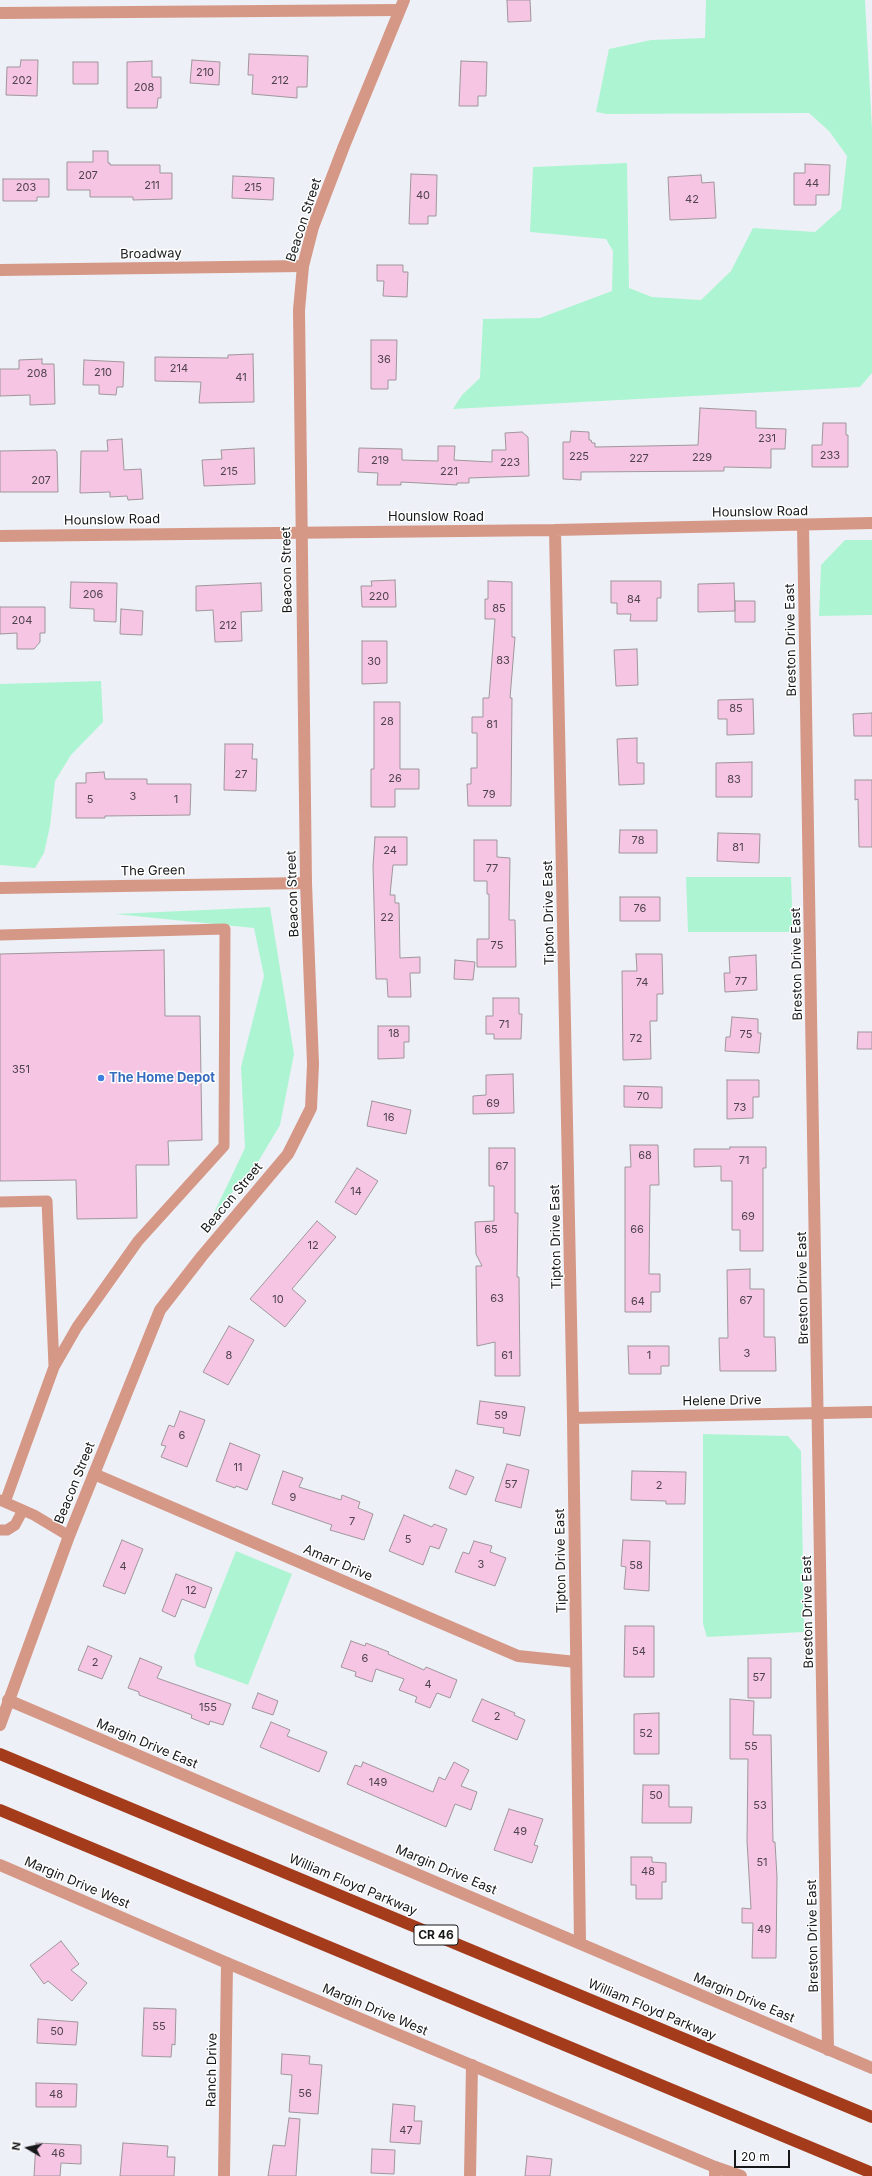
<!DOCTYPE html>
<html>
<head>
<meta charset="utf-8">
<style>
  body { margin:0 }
  #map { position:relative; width:872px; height:2176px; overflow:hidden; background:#eef0f7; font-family:Inter,sans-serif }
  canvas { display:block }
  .north { position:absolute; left:8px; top:2128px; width:40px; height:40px; -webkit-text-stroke:3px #fff; paint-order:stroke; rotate:279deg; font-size:11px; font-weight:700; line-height:16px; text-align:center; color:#161719 }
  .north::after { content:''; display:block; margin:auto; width:14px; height:18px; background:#161719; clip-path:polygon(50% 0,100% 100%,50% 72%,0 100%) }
  .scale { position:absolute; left:734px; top:2150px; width:56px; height:18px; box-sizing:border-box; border:2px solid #161719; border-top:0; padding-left:5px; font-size:12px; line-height:14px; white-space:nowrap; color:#161719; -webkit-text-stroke:3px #fff; paint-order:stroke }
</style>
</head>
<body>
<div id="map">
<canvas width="872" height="2176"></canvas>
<div class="north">N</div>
<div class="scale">20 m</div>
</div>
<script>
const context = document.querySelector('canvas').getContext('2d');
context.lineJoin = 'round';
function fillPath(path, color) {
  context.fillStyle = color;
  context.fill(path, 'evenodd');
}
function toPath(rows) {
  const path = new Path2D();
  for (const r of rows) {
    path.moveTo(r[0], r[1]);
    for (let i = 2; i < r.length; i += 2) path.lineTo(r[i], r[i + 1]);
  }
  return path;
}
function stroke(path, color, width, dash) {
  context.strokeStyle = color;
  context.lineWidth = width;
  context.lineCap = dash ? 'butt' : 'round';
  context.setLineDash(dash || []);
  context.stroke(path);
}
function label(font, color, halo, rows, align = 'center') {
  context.font = font + ' Inter,sans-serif';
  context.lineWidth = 3;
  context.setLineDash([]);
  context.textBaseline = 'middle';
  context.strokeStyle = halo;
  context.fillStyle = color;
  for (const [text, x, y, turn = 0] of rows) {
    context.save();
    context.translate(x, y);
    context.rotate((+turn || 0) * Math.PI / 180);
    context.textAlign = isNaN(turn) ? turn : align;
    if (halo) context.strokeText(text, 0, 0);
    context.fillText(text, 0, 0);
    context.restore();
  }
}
const green = toPath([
  [706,0,865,0,872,129,872,373,860,387,453,409,462,395,480,378,483,319,540,318,612,291,613,251,606,239,530,232,533,167,627,163,629,288,652,297,701,300,731,271,753,228,815,232,841,209,847,156,829,131,809,113,607,114,596,112,609,49,651,40,705,38],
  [845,540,872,540,872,615,819,616,821,565],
  [101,681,103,722,71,755,55,781,50,826,44,853,35,868,0,865,0,684],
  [686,877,791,877,793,932,688,932],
  [270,907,294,1054,280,1125,258,1162,213,1215,245,1148,241,1067,264,976,254,928,115,914],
  [703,1434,788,1436,801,1451,804,1632,707,1637,703,1624],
  [236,1551,292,1574,248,1685,196,1666,194,1656]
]);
const building = toPath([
  [507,0,530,0,531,21,508,22,507,0],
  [249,54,308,56,307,87,297,87,297,98,252,94,253,75,248,75,249,54],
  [21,60,38,60,37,96,6,95,7,67,20,67,21,60],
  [192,60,220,62,219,85,190,83,192,60],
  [152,61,152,77,161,77,161,98,158,98,157,108,127,108,127,62,152,61],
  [461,61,487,62,486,96,478,96,478,106,459,106,461,61],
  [73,62,98,62,98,84,73,84,73,62],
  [93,151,108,151,108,163,110,163,110,165,160,165,160,173,172,173,172,199,133,200,133,197,90,197,90,190,67,190,67,162,93,162,93,151],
  [805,164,830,165,829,195,816,195,816,205,794,205,794,173,805,173,805,164],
  [411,174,437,175,436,216,428,216,428,224,409,224,411,174],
  [701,175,702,183,714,182,716,218,670,220,668,177,701,175],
  [233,176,274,178,273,200,232,198,233,176],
  [3,179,49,179,49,197,37,197,37,201,3,201,3,179],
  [377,265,403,265,403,272,408,272,407,297,383,296,384,281,377,281,377,265],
  [371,340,397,340,396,380,388,380,388,389,371,389,371,340],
  [253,354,254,402,199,403,201,382,155,381,155,357,228,358,228,355,253,354],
  [42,359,42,364,54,364,55,404,30,405,30,395,0,396,0,369,19,369,19,360,42,359],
  [84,360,124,362,123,387,117,387,116,395,99,394,99,385,83,385,84,360],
  [700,408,756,411,756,428,786,429,785,449,771,449,771,468,724,467,724,471,581,472,581,480,563,479,563,442,570,442,571,431,589,432,589,440,591,440,592,443,595,443,595,447,698,445,700,408],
  [823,423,846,423,846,435,848,435,848,467,812,467,812,445,822,445,823,423],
  [522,432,528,437,529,476,469,478,469,483,457,483,457,485,401,482,401,485,377,485,378,473,358,472,359,448,402,449,402,460,438,461,438,446,455,446,454,460,492,462,492,450,506,450,505,433,522,432],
  [122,439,124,470,141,469,143,499,128,500,127,496,110,497,110,492,80,493,81,451,108,451,107,440,122,439],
  [254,448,255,484,204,486,202,460,222,459,221,450,254,448],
  [55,450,57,452,58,492,0,492,0,451,55,450],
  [395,580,396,607,362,607,361,586,372,586,371,581,395,580],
  [488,581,512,582,512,637,515,637,510,698,512,698,511,806,468,806,467,784,471,784,471,768,477,768,477,733,472,733,472,717,483,717,483,698,489,698,495,619,485,619,485,599,488,599,488,581],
  [611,581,661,581,661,598,657,598,657,621,630,621,631,614,617,614,617,603,611,603,611,581],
  [71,582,117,583,116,622,94,621,94,609,70,608,71,582],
  [261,583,262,611,241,612,242,641,215,642,213,610,196,611,196,586,261,583],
  [734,583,735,611,698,612,698,584,734,583],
  [735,601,755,601,755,622,735,622,735,601],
  [0,607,45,607,45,633,40,633,40,642,34,649,17,649,17,633,0,634,0,607],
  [121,609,143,611,142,635,120,634,121,609],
  [362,641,387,641,387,683,362,684,362,641],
  [637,649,638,685,616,686,614,650,637,649],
  [753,699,754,734,727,735,727,719,718,719,718,700,753,699],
  [374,702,400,702,400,769,419,769,419,789,395,789,395,807,371,807,371,769,374,769,374,702],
  [872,713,872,736,854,736,853,714,872,713],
  [637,738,637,763,644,763,644,784,619,785,617,739,637,738],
  [225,744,253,744,252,759,257,759,256,791,224,790,225,744],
  [752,762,752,797,716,797,716,763,752,762],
  [104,772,105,779,147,779,147,784,191,784,190,815,105,816,105,818,76,818,76,783,86,783,86,773,104,772],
  [855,780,872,780,872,847,859,847,858,799,855,800,855,780],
  [620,830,657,830,657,853,619,853,620,830],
  [718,833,760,834,759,863,717,861,718,833],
  [375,837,407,837,407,865,393,865,390,895,395,895,395,903,399,903,400,958,420,957,420,973,410,973,411,997,388,997,387,979,376,979,373,866,375,837],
  [474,840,497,840,497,857,510,858,509,920,515,920,516,967,477,967,477,939,489,939,489,894,487,894,487,881,474,881,474,840],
  [620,897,660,897,660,921,620,921,620,897],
  [164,950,165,1016,200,1016,202,1140,168,1141,169,1165,136,1165,137,1218,77,1219,76,1180,0,1181,0,954,164,950],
  [636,954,662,954,663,994,657,994,657,1021,650,1021,651,1059,623,1060,622,971,637,971,636,954],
  [756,955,757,990,725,992,724,973,730,973,729,957,756,955],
  [455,960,475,962,473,980,454,979,455,960],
  [493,998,519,998,519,1014,522,1014,521,1039,494,1039,494,1034,486,1034,486,1016,493,1016,493,998],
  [732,1017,758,1019,758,1033,761,1033,759,1053,725,1051,726,1037,730,1037,732,1017],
  [378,1026,409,1026,409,1042,404,1042,404,1058,378,1059,378,1026],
  [858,1032,872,1032,872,1049,857,1049,858,1032],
  [513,1074,514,1113,473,1114,473,1096,486,1095,486,1075,513,1074],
  [727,1080,759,1080,759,1097,753,1097,753,1118,727,1119,727,1080],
  [624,1086,662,1087,662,1108,624,1107,624,1086],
  [372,1101,411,1110,406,1134,367,1126,372,1101],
  [630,1145,658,1145,659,1185,650,1185,649,1274,660,1274,660,1292,651,1292,651,1312,625,1312,625,1167,631,1167,630,1145],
  [730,1147,766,1147,766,1168,763,1168,763,1251,740,1251,740,1230,732,1230,732,1181,721,1181,721,1166,694,1167,694,1149,730,1149,730,1147],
  [489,1148,515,1148,515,1213,518,1213,517,1277,519,1277,520,1376,495,1376,495,1342,477,1346,476,1266,482,1266,476,1254,475,1222,494,1221,494,1186,489,1186,489,1148],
  [357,1168,378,1181,356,1215,335,1202,357,1168],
  [317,1221,336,1237,292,1289,306,1301,285,1327,250,1299,317,1221],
  [750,1269,750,1289,764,1289,764,1337,775,1337,776,1371,720,1371,719,1338,728,1338,727,1270,750,1269],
  [229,1326,254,1340,228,1385,203,1372,229,1326],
  [628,1346,669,1346,669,1366,661,1366,661,1374,629,1374,628,1346],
  [480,1401,525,1407,520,1436,503,1433,504,1428,477,1424,480,1401],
  [180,1411,205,1420,187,1467,161,1457,166,1446,161,1445,169,1425,174,1427,180,1411],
  [230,1443,260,1455,247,1490,236,1486,235,1488,216,1481,230,1443],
  [507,1464,529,1470,521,1508,495,1501,507,1464],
  [456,1470,474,1477,466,1495,449,1488,456,1470],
  [283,1471,303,1478,299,1487,341,1500,342,1495,360,1502,358,1508,373,1514,364,1540,330,1530,332,1525,272,1504,283,1471],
  [632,1471,686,1472,685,1504,666,1504,666,1501,631,1500,632,1471],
  [404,1515,432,1527,434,1524,447,1529,439,1549,430,1546,423,1565,389,1551,404,1515],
  [122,1540,143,1549,125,1594,103,1586,122,1540],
  [623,1540,650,1541,649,1591,624,1589,626,1567,621,1566,623,1540],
  [474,1541,492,1546,490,1552,506,1558,495,1586,455,1572,463,1552,469,1554,474,1541],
  [176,1574,212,1588,205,1608,182,1599,175,1617,162,1611,176,1574],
  [625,1626,654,1626,654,1677,624,1677,625,1626],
  [351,1641,365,1646,366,1643,389,1652,388,1654,424,1670,426,1667,457,1680,450,1698,437,1693,430,1708,415,1702,417,1697,399,1690,404,1679,376,1669,372,1682,355,1676,356,1672,341,1667,351,1641],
  [88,1646,112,1656,102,1679,78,1670,88,1646],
  [140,1658,162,1667,157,1678,231,1704,223,1725,210,1721,209,1725,191,1718,192,1715,139,1695,139,1692,128,1688,140,1658],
  [748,1658,771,1658,771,1698,748,1698,748,1658],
  [258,1693,278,1701,273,1715,252,1708,258,1693],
  [482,1699,515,1713,514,1715,525,1720,517,1740,472,1721,482,1699],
  [730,1699,754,1701,753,1735,771,1735,773,1842,775,1842,777,1877,776,1958,752,1958,753,1923,742,1923,742,1908,751,1909,747,1841,748,1759,730,1759,730,1699],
  [659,1713,659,1754,634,1754,634,1714,659,1713],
  [271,1722,290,1730,287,1736,327,1752,319,1772,260,1747,271,1722],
  [363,1762,433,1792,439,1777,445,1780,454,1762,469,1770,461,1786,477,1792,471,1810,455,1804,446,1827,347,1784,355,1765,361,1767,363,1762],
  [643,1785,669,1785,669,1807,692,1807,691,1823,642,1823,643,1785],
  [509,1809,543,1819,534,1845,538,1846,532,1863,494,1850,509,1809],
  [631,1857,652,1857,652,1862,666,1863,666,1882,662,1882,662,1899,636,1899,636,1885,631,1885,631,1857],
  [61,1941,79,1964,71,1970,87,1983,72,2001,48,1981,44,1984,30,1965,61,1941],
  [144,2008,176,2009,175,2045,172,2044,171,2057,142,2056,144,2008],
  [38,2019,78,2022,76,2045,37,2043,38,2019],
  [282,2054,310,2056,309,2064,322,2065,318,2114,289,2112,292,2075,281,2074,282,2054],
  [36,2083,77,2084,76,2107,36,2107,36,2083],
  [393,2104,415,2106,414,2121,422,2121,420,2144,390,2142,393,2104],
  [289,2118,300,2119,296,2176,268,2176,273,2145,285,2146,289,2118],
  [36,2143,81,2145,81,2164,61,2163,60,2176,34,2176,36,2143],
  [123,2143,168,2146,167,2157,175,2157,174,2176,120,2176,123,2143],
  [372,2149,395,2150,394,2174,371,2173,372,2149],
  [527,2156,552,2159,550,2176,525,2176,527,2156]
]);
const service = toPath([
  [0,935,225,929,224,1146,138,1241,77,1327,54,1367,5,1502],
  [0,1202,47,1201,54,1366],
  [0,1500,34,1515,69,1536],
  [0,1530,7,1530,15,1525,23,1510]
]);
const minor = toPath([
  [0,13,399,10],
  [0,270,303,266],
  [803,525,828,2050],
  [555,530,573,1418,580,1943],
  [0,536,555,530,872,523],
  [0,888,306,883],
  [573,1418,872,1412],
  [94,1474,518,1656,576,1662],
  [8,1700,872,2068],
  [224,2176,227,1963],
  [470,2176,472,2065],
  [715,2176,715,2167,741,2176]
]);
const tertiary = toPath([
  [0,1725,69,1536,160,1310,202,1256,288,1154,311,1108,313,1064,306,883,299,310,303,266,313,227,344,146,404,0],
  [0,1865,227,1963,715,2167]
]);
const trunk = toPath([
  [0,1754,872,2117],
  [0,1810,872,2173]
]);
const markers = [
  [101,1078,4,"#3f7fe0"]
];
const numberNames = [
  ["210",205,73],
  ["202",22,81],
  ["212",280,81],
  ["208",144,88],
  ["207",88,176],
  ["44",812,184],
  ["211",152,186],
  ["203",26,188],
  ["215",253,188],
  ["40",423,196],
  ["42",692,200],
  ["36",384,360],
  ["214",179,369],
  ["210",103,373],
  ["208",37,374],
  ["41",241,378],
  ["231",767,439],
  ["233",830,456],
  ["225",579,457],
  ["229",702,458],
  ["227",639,459],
  ["219",380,461],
  ["223",510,463],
  ["215",229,472],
  ["221",449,472],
  ["207",41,481],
  ["206",93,595],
  ["220",379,597],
  ["84",634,600],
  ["85",499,609],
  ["204",22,621],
  ["212",228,626],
  ["83",503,661],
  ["30",374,662],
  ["85",736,709],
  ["28",387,722],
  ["81",492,725],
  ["27",241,775],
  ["26",395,779],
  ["83",734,780],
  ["79",489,795],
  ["3",133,797],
  ["5",90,800],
  ["1",176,800],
  ["78",638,841],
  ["81",738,848],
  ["24",390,851],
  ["77",492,869],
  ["76",640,909],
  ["22",387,918],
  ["75",497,946],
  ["77",741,982],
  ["74",642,983],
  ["71",504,1025],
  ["18",394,1034],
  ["75",746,1035],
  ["72",636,1039],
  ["351",21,1070],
  ["70",643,1097],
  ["69",493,1104],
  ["73",740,1108],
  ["16",389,1118],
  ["68",645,1156],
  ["71",744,1161],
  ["67",502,1167],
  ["14",356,1192],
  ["69",748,1217],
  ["65",491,1230],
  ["66",637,1230],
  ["12",313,1246],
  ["63",497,1299],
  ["10",278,1300],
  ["67",746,1301],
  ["64",638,1302],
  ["3",747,1354],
  ["8",229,1356],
  ["61",507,1356],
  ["1",649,1356],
  ["59",501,1416],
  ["6",182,1436],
  ["11",238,1468],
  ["57",511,1485],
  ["2",659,1486],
  ["9",293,1498],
  ["7",352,1522],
  ["5",408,1540],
  ["3",481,1565],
  ["58",636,1566],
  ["4",123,1567],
  ["12",191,1591],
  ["54",639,1652],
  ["6",365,1659],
  ["2",95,1663],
  ["57",759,1678],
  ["4",428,1685],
  ["155",208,1708],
  ["2",497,1717],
  ["52",646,1734],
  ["55",751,1747],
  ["149",378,1783],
  ["50",656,1796],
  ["53",760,1806],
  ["49",520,1832],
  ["51",762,1863],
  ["48",648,1872],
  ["49",764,1930],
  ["55",159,2027],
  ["50",57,2032],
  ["56",305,2094],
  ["48",56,2095],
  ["47",406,2131],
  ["46",58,2154]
];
const shields = [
  [436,1935,44]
];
const shieldNames = [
  ["CR 46",436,1935]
];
const streetNames = [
  ["Beacon Street",304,220,-72],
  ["Broadway",151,254,-1],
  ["Hounslow Road",760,512,-1],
  ["Hounslow Road",436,517],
  ["Hounslow Road",112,520,-1],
  ["Beacon Street",287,570,-91],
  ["Breston Drive East",791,640,-91],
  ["The Green",153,871,-1],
  ["Beacon Street",293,894,-92],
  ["Tipton Drive East",549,913,-91],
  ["Breston Drive East",797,964,-91],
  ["Beacon Street",232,1198,-50],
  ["Tipton Drive East",556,1237,-91],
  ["Breston Drive East",803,1288,-91],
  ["Helene Drive",722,1401,-1],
  ["Beacon Street",75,1483,-68],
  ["Tipton Drive East",561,1561,-91],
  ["Amarr Drive",338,1563,23],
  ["Breston Drive East",808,1612,-91],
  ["Margin Drive East",147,1744,23],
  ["Margin Drive East",446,1870,23],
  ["Margin Drive West",77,1883,23],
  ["William Floyd Parkway",353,1885,23],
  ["Breston Drive East",813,1936,-91],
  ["Margin Drive East",744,1998,23],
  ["Margin Drive West",375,2010,23],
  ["William Floyd Parkway",652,2010,23],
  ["Ranch Drive",212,2070,-89]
];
const shopNames = [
  ["The Home Depot",109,1078]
];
fillPath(green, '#adf5d2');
fillPath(building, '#f6c5e4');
stroke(building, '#9e979b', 1);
stroke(service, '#d59886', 11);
stroke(minor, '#d59886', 12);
stroke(tertiary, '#d59886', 12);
stroke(trunk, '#a43c1c', 12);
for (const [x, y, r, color] of markers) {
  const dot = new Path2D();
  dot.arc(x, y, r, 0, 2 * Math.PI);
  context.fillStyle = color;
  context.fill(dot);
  stroke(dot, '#fff', 1.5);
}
label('11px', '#4e424c', null, numberNames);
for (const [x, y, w] of shields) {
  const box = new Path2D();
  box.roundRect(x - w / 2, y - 10, w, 20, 3);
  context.fillStyle = '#fff';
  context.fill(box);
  stroke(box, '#161719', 1);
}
label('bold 12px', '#161719', null, shieldNames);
label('13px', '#161719', '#fff', streetNames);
label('bold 13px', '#366cbe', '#fff', shopNames, 'left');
</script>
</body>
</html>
